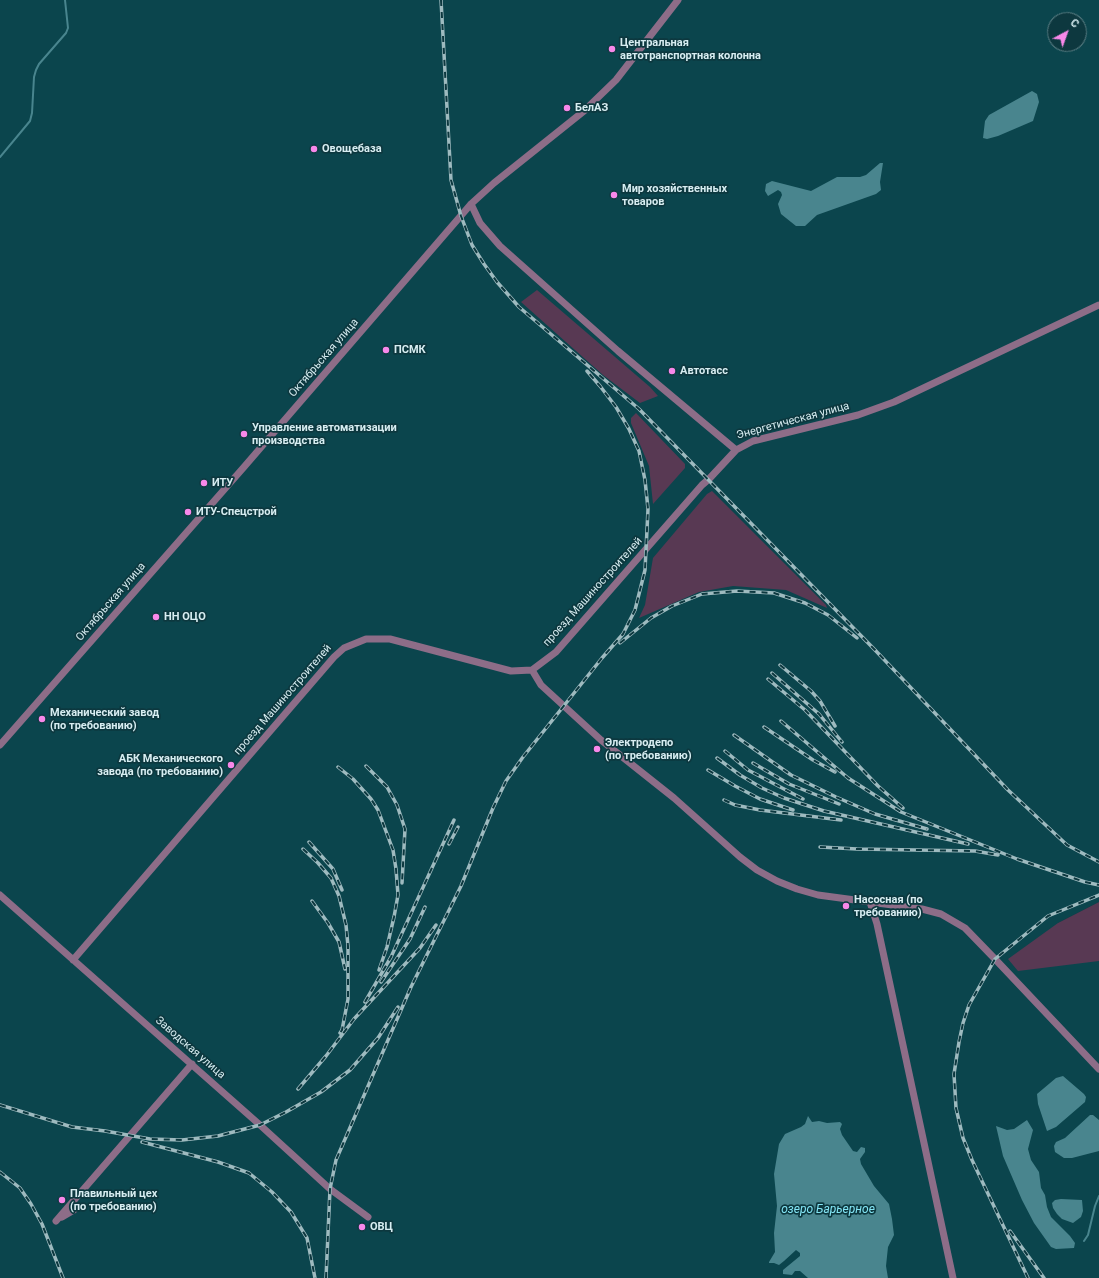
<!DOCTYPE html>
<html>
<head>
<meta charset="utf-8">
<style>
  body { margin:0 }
  #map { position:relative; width:1099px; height:1278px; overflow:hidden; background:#0d383f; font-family:Roboto,sans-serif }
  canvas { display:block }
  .north { position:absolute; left:1047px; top:12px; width:40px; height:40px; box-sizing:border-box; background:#0d383f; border:1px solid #5e8086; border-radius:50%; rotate:41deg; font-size:11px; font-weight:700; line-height:16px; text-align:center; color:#d7edf1 }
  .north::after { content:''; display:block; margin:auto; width:14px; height:18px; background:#f888ea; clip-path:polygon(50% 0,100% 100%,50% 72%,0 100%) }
</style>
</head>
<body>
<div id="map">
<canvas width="1099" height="1278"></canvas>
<div class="north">С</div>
</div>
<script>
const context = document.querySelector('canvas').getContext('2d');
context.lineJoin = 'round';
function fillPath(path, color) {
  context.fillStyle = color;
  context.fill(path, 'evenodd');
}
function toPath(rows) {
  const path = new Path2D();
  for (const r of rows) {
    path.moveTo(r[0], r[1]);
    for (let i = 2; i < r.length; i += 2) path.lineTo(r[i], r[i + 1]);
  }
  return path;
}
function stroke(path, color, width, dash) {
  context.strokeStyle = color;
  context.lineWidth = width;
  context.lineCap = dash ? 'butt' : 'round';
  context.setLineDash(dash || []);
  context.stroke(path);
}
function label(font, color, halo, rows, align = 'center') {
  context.font = font + ' Roboto,sans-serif';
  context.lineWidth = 3.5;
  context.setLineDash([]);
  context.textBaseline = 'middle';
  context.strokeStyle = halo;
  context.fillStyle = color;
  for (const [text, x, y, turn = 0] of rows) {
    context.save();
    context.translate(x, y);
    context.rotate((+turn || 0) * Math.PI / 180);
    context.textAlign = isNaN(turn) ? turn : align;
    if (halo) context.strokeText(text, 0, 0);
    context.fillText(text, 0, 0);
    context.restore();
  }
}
const built = toPath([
  [0,0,1099,0,1099,902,1058,923,1099,948,1099,1278,0,1278],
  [1055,20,1079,20,1079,44,1055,44]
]);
const green = toPath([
  [537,290,650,387,658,396,640,403,603,375,521,302],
  [636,413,685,464,685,468,653,504,649,466,631,423,631,418],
  [712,491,826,605,827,608,786,590,733,586,699,592,639,618,645,605,653,558,707,494],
  [1099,902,1099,961,1018,971,1008,959,1058,923]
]);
const water = toPath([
  [1032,91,1037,94,1039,102,1033,121,998,136,987,139,983,138,985,121,989,115],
  [880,163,883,163,880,182,881,190,876,194,817,215,805,226,796,226,781,214,778,204,782,195,781,192,778,190,768,196,765,191,766,184,772,181,811,191,837,177,860,177,866,175],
  [1063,1076,1084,1094,1086,1097,1085,1102,1056,1127,1047,1131,1038,1104,1037,1094,1056,1078],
  [1090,1115,1093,1115,1099,1120,1099,1151,1072,1158,1064,1158,1055,1152,1054,1146,1056,1142,1065,1138],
  [808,1116,812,1122,819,1121,827,1123,840,1122,842,1124,840,1129,842,1135,853,1151,857,1152,861,1147,865,1148,865,1152,860,1159,861,1164,874,1186,889,1204,892,1219,894,1235,888,1247,886,1266,888,1278,808,1278,800,1271,795,1271,792,1275,783,1274,783,1270,800,1256,800,1253,796,1250,784,1261,779,1265,774,1263,769,1263,769,1262,775,1252,774,1233,777,1206,774,1174,779,1144,785,1134,801,1127,805,1124],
  [1027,1120,1033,1130,1028,1149,1031,1160,1039,1172,1041,1188,1045,1195,1047,1207,1051,1217,1070,1236,1075,1243,1074,1248,1056,1249,1051,1247,1034,1223,1022,1200,1003,1156,996,1126,1007,1130,1014,1129],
  [1061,1199,1082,1200,1083,1211,1081,1217,1073,1223,1062,1219,1057,1214,1053,1208,1052,1203,1055,1200]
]);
const stream = toPath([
  [0,157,30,121,32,113,34,77,36,70,39,64,66,33,68,28,65,0],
  [1084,1241,1088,1235,1095,1206,1099,1196]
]);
const minor = toPath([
  [471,204,480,223,500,246,618,351,736,450],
  [532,670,541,685,601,740,674,798,740,857,757,870,777,881,797,889,818,895,922,909,941,914,965,928,995,959,1099,1069],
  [0,745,244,467,471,204,494,183,584,111,616,80,678,0],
  [0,895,260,1125,330,1189,368,1217],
  [870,902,877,924,953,1278],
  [73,960,334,657,344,648,366,639,390,639,511,671,532,670,556,652,702,485,709,479,736,450,753,441,858,415,894,402,1099,305],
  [62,1217,74,1210,70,1205],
  [56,1221,192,1064]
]);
const rail = toPath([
  [441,0,451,180,461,216,472,245,484,264,497,282,519,307,639,409,875,650,1008,790,1067,845,1099,862],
  [620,643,651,618,672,606,702,594,737,591,774,593,805,603,828,615,857,638],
  [780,665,811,691,820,701,835,726],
  [772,673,819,714,842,742],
  [768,679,805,710,878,786,903,808],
  [781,721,848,778,901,812,1017,859,1085,882,1099,885],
  [764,727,813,760,835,772],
  [734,735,791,775,836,797,875,814,927,829],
  [725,751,748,770,803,799],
  [717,758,740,775,762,788,784,798,824,811,968,844],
  [753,763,789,784,839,804],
  [366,766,387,787,397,805,405,829,402,883],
  [338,767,353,779,371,799,378,810,393,850,396,869,398,895,394,917,387,947,379,970],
  [708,770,735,786,760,799,793,810],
  [724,800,735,805,760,810,841,820],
  [309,842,333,869,342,890],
  [449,844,458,827],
  [820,847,857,849,975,851,998,855],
  [303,849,318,863,331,878,339,896,346,925,348,946,348,999,342,1030,340,1033],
  [312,901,328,923,339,942,345,969],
  [381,982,410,939,425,907],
  [365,1002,391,957,454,820],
  [298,1089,326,1056,354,1019,420,948,436,925],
  [0,1105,72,1127,105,1131,150,1139,182,1140,218,1136,260,1125,286,1112,321,1092,350,1070,378,1038,398,1007],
  [142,1142,218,1162,249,1173,272,1192,291,1212,307,1238,315,1278],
  [0,1172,20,1188,31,1204,42,1224,63,1278],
  [1010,1231,1044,1278],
  [326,1278,330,1189,336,1160,411,987,461,886,493,808,506,781,523,757,602,658,623,634,635,610,645,570,646,550,648,509,645,480,639,451,629,429,616,407,600,386,587,371],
  [1028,1278,972,1160,963,1138,956,1108,954,1074,959,1042,963,1023,969,1005,995,959,1048,916,1099,895]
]);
const markers = [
  [612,49,4,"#f888ea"],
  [567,108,4,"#f888ea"],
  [314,149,4,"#f888ea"],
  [614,195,4,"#f888ea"],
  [386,350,4,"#f888ea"],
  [672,371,4,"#f888ea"],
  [244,434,4,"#f888ea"],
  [204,483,4,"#f888ea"],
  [188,512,4,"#f888ea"],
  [156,617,4,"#f888ea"],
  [42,719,4,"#f888ea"],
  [597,749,4,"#f888ea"],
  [231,765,4,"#f888ea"],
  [846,906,4,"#f888ea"],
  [62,1200,4,"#f888ea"],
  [362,1227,4,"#f888ea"]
];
const poiNames = [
  ["Центральная",620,43],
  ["автотранспортная колонна",620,56],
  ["БелАЗ",575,108],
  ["Овощебаза",322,149],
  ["Мир хозяйственных",622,189],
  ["товаров",622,202],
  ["ПСМК",394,350],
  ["Автотасс",680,371],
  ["Управление автоматизации",252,428],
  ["производства",252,441],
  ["ИТУ",212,483],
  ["ИТУ-Спецстрой",196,512],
  ["НН ОЦО",164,617],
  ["Механический завод",50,713],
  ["(по требованию)",50,726],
  ["Электродепо",605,743],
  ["(по требованию)",605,756],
  ["АБК Механического",223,759,"right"],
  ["завода (по требованию)",223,772,"right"],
  ["Насосная (по",854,900],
  ["требованию)",854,913],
  ["Плавильный цех",70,1194],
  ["(по требованию)",70,1207],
  ["ОВЦ",370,1227]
];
const streetNames = [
  ["Октябрьская улица",324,358,-49],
  ["Энергетическая улица",793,421,-15],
  ["проезд Машиностроителей",593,592,-48],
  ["Октябрьская улица",111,602,-49],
  ["проезд Машиностроителей",283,700,-49],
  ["Заводская улица",190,1048,41]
];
const waterNames = [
  ["озеро Барьерное",828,1210]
];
fillPath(built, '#0b454d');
fillPath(green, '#583953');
fillPath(water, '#49858e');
stroke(stream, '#49858e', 2);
stroke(minor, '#8d6d88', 7);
stroke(rail, '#9ebabf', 3.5);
stroke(rail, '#0d383f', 2, [6]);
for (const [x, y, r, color] of markers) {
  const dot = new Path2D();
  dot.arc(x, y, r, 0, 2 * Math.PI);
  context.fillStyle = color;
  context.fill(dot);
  stroke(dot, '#0d383f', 1.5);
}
label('bold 11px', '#d7edf1', '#0d383f', poiNames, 'left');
label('11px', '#d7edf1', '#0d383f', streetNames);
label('italic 12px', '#85e6f6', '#0d383f', waterNames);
</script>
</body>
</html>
